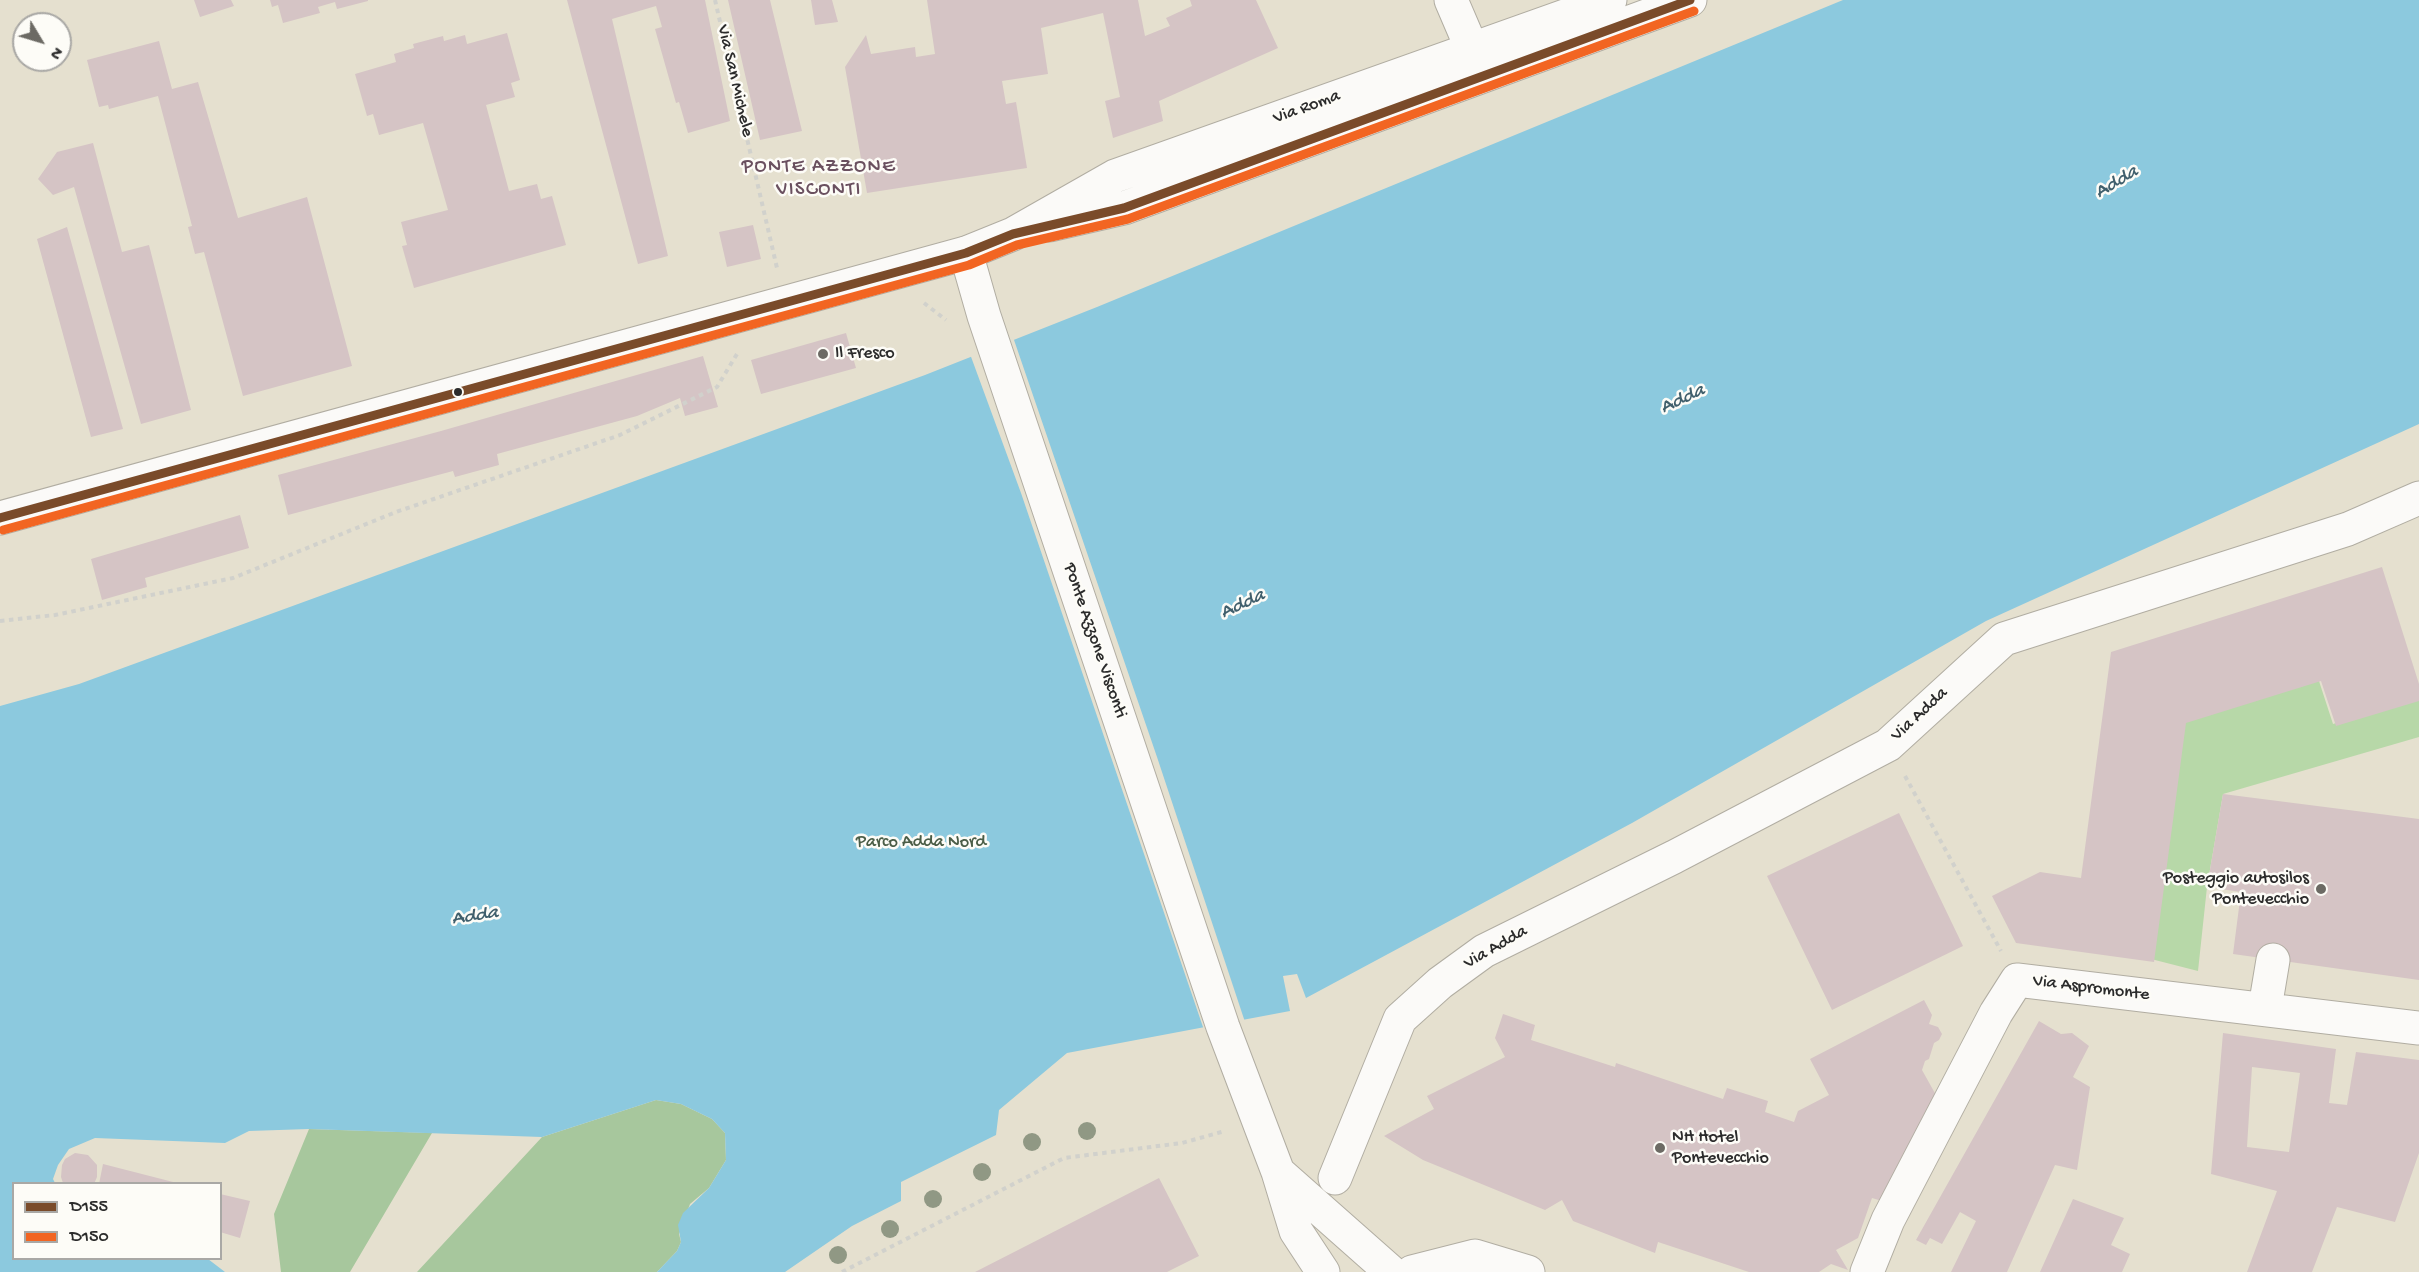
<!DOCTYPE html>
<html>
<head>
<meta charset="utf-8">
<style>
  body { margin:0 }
  #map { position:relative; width:2419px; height:1272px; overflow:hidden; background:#e5e0cf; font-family:"Gochi Hand",sans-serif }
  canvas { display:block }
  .legend { position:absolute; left:12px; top:1182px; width:210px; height:78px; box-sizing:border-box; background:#fdfcf7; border:2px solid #a9a8a5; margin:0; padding:8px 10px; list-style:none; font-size:18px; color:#2b2b2b }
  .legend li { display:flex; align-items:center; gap:12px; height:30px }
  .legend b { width:30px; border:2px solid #a9a8a5 }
  .north { position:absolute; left:12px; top:12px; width:60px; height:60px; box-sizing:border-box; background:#fdfcf7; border:2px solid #a9a8a5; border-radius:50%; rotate:128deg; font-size:16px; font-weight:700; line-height:24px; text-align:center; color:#2b2b2b }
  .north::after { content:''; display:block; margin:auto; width:21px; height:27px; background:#6c6a64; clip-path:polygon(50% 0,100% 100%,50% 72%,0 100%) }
</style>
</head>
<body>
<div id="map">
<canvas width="2419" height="1272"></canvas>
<ul class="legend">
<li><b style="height:8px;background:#7a4b2a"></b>D155</li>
<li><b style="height:8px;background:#f26522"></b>D150</li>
</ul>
<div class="north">N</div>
</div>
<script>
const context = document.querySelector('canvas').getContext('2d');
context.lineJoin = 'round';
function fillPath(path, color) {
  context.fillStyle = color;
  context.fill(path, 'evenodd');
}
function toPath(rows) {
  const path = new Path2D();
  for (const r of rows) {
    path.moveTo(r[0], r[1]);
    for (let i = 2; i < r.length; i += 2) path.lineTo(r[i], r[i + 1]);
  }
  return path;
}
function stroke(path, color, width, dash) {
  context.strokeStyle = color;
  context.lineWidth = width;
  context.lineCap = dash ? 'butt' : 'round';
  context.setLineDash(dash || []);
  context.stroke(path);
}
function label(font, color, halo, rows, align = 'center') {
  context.font = font + ' "Gochi Hand",sans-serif';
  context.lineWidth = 5;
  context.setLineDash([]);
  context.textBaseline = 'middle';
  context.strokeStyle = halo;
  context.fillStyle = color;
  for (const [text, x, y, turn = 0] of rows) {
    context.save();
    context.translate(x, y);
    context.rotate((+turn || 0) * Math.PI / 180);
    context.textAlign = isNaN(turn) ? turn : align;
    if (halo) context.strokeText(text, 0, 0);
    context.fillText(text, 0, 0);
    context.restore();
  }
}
const green = toPath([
  [2318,678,2333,724,2419,696,2419,737,2223,794,2207,887,2198,971,2151,959,2183,720]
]);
const forest = toPath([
  [656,1100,681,1104,712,1119,725,1133,726,1160,709,1188,690,1204,679,1234,681,1242,677,1251,657,1272,417,1272,542,1137],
  [309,1129,432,1133,350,1272,281,1272,274,1214]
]);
const water = toPath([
  [1843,0,2419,0,2419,424,1986,621,1632,823,1306,998,1297,974,1283,976,1290,1011,1067,1053,999,1110,996,1135,901,1182,901,1201,852,1226,785,1272,657,1272,677,1251,681,1242,678,1225,683,1213,709,1188,726,1160,725,1133,712,1119,681,1104,656,1100,542,1137,309,1129,249,1131,225,1143,95,1138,69,1149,58,1165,53,1179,55,1183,14,1184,14,1258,208,1259,225,1272,0,1272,0,706,79,684,925,375,1097,307]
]);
const pier = toPath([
  [1013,337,1157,757,1245,1022,1204,1030,1021,493,970,354]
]);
const building = toPath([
  [194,0,231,0,234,6,200,17],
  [270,0,368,0,368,1,337,9,335,2,318,7,320,13,283,23,278,5,272,7],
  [567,0,705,0,730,121,688,133,679,102,676,103,655,29,662,27,656,6,612,19,668,256,638,264],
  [728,0,770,0,802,131,760,140],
  [811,0,832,0,838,22,815,25],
  [927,0,1138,0,1145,36,1170,26,1166,18,1192,6,1190,0,1256,0,1278,48,1159,101,1163,121,1113,138,1105,101,1120,97,1103,13,1041,28,1048,74,1002,81,1006,104,1016,102,1027,168,867,193,845,67,866,35,871,54,915,47,916,57,935,54],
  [507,33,520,80,511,83,515,97,486,105,509,191,537,184,541,199,552,196,566,245,414,288,402,246,407,245,401,222,448,210,423,123,379,135,373,114,367,116,355,74,396,62,394,54,414,48,413,44,443,36,444,41,465,35,467,44],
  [159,41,172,89,198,82,238,218,307,197,352,366,243,396,204,252,195,254,188,227,192,226,158,96,109,109,108,105,99,107,87,60],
  [93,143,122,252,149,245,191,410,141,424,74,187,53,195,38,179,57,152],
  [753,225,761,259,727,267,719,232],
  [67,227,123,429,91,437,37,239],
  [846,333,856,368,761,394,751,360],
  [703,356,718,407,685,416,680,398,637,416,497,454,499,465,455,477,453,471,288,515,278,475,441,431],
  [240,515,249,548,145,578,147,587,102,600,91,559],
  [2382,567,2419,684,2419,701,2336,726,2321,681,2186,723,2154,962,2016,943,1992,896,2040,872,2081,878,2111,652],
  [2223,794,2419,819,2419,980,2233,954,2241,892,2207,887],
  [1899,813,1963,946,1832,1010,1767,876],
  [1924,1000,1932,1015,1929,1024,1938,1027,1942,1034,1939,1040,1934,1043,1929,1059,1925,1061,1922,1070,1941,1104,1882,1201,1872,1198,1858,1238,1836,1250,1848,1270,1831,1264,1819,1272,1749,1272,1658,1242,1655,1253,1573,1221,1562,1200,1545,1210,1423,1160,1384,1136,1434,1109,1427,1096,1505,1057,1495,1038,1503,1014,1535,1025,1531,1040,1615,1067,1616,1063,1723,1099,1727,1088,1768,1101,1765,1112,1794,1122,1798,1111,1829,1095,1810,1059],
  [2039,1021,2061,1034,2072,1033,2089,1046,2073,1077,2090,1087,2077,1170,2055,1165,2007,1272,1951,1272,1976,1221,1960,1212,1942,1244,1930,1238,1926,1245,1916,1240],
  [2223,1033,2336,1049,2329,1103,2347,1105,2356,1052,2419,1060,2419,1153,2395,1222,2337,1207,2312,1272,2247,1272,2277,1191,2211,1174],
  [2252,1067,2300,1073,2289,1152,2247,1147],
  [75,1153,88,1155,97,1165,97,1177,94,1184,63,1183,61,1177,62,1165,65,1159],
  [103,1164,177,1183,177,1184,99,1184],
  [1159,1178,1199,1256,1167,1272,975,1272],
  [220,1194,250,1201,240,1238,220,1232],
  [2073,1199,2124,1218,2111,1245,2130,1254,2122,1272,2040,1272]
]);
const path = toPath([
  [715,0,777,268],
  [924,303,946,320],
  [0,621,55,615,233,578,396,512,620,435,717,387,737,354],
  [1905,776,2001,951],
  [842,1272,1064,1158,1182,1143,1225,1131]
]);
const minor = toPath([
  [1451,0,1472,49],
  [966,253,984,316,1223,1027,1278,1172,1296,1231,1323,1272],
  [2265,1008,2273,960],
  [1278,1172,1390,1271],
  [1335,1178,1400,1019,1440,983,1484,951,1674,857,1888,745,2004,639,2348,529,2419,498],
  [1412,1272,1475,1256,1528,1272],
  [1867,1272,1888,1220,1996,1013,2017,980,2419,1028]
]);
const major = toPath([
  [1050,225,1124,208,1690,0],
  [0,518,966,253,1013,234,1115,176,1610,0]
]);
const bus1 = toPath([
  [0,518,966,253,1013,234,1124,208,1690,0]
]);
const bus2 = toPath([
  [3,530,969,265,1017,245,1128,219,1694,11]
]);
const trees = [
  [1087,1131],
  [1032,1142],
  [982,1172],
  [933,1199],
  [890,1229],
  [838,1255]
];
const markers = [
  [823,354,6,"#6c6a64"],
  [458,392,5,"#2b2b2b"],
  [2321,889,6,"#6c6a64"],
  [1660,1148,6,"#6c6a64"]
];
const streetNames = [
  ["Via San Michele",734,81,77],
  ["Via Roma",1307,108,-20],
  ["Ponte Azzone Visconti",1094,641,71],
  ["Via Adda",1920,715,-43],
  ["Via Adda",1496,948,-30],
  ["Via Aspromonte",2091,989,7]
];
const poiNames = [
  ["Il Fresco",835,354],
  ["Posteggio autosilos",2309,879,"right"],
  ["Pontevecchio",2309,900,"right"],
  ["NH Hotel",1672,1138],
  ["Pontevecchio",1672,1159]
];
const parkNames = [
  ["Parco Adda Nord",921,843]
];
const neighbourhoodNames = [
  ["PONTE AZZONE",819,168],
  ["VISCONTI",819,191]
];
const waterNames = [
  ["Adda",2117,183,-31],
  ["Adda",1683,400,-25],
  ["Adda",1243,605,-25],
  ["Adda",475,917,-8]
];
fillPath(green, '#b7d8a8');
fillPath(forest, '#a7c79d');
fillPath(water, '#8cc9de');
fillPath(pier, '#e5e0cf');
fillPath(building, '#d5c4c5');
stroke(minor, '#b1ada2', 35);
stroke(major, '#b1ada2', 35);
stroke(path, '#d1d1cc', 4, [4.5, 4.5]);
stroke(minor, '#fbfaf8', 33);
stroke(major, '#fbfaf8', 33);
stroke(bus1, '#7a4b2a', 9);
stroke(bus2, '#f26522', 9);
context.fillStyle = '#909884';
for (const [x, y] of trees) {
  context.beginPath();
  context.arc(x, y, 9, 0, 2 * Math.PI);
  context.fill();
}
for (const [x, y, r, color] of markers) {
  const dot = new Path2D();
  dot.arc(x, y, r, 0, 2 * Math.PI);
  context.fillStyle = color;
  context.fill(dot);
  stroke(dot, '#fdfcf7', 2);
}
label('18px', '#2b2b2b', '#fdfcf7', streetNames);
label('18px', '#2b2b2b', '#fdfcf7', poiNames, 'left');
label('18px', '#4a5d47', '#fdfcf7', parkNames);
context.letterSpacing = '1.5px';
label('20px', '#6a505f', '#fdfcf7', neighbourhoodNames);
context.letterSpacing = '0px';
label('italic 20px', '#405f6c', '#fdfcf7', waterNames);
</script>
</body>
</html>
